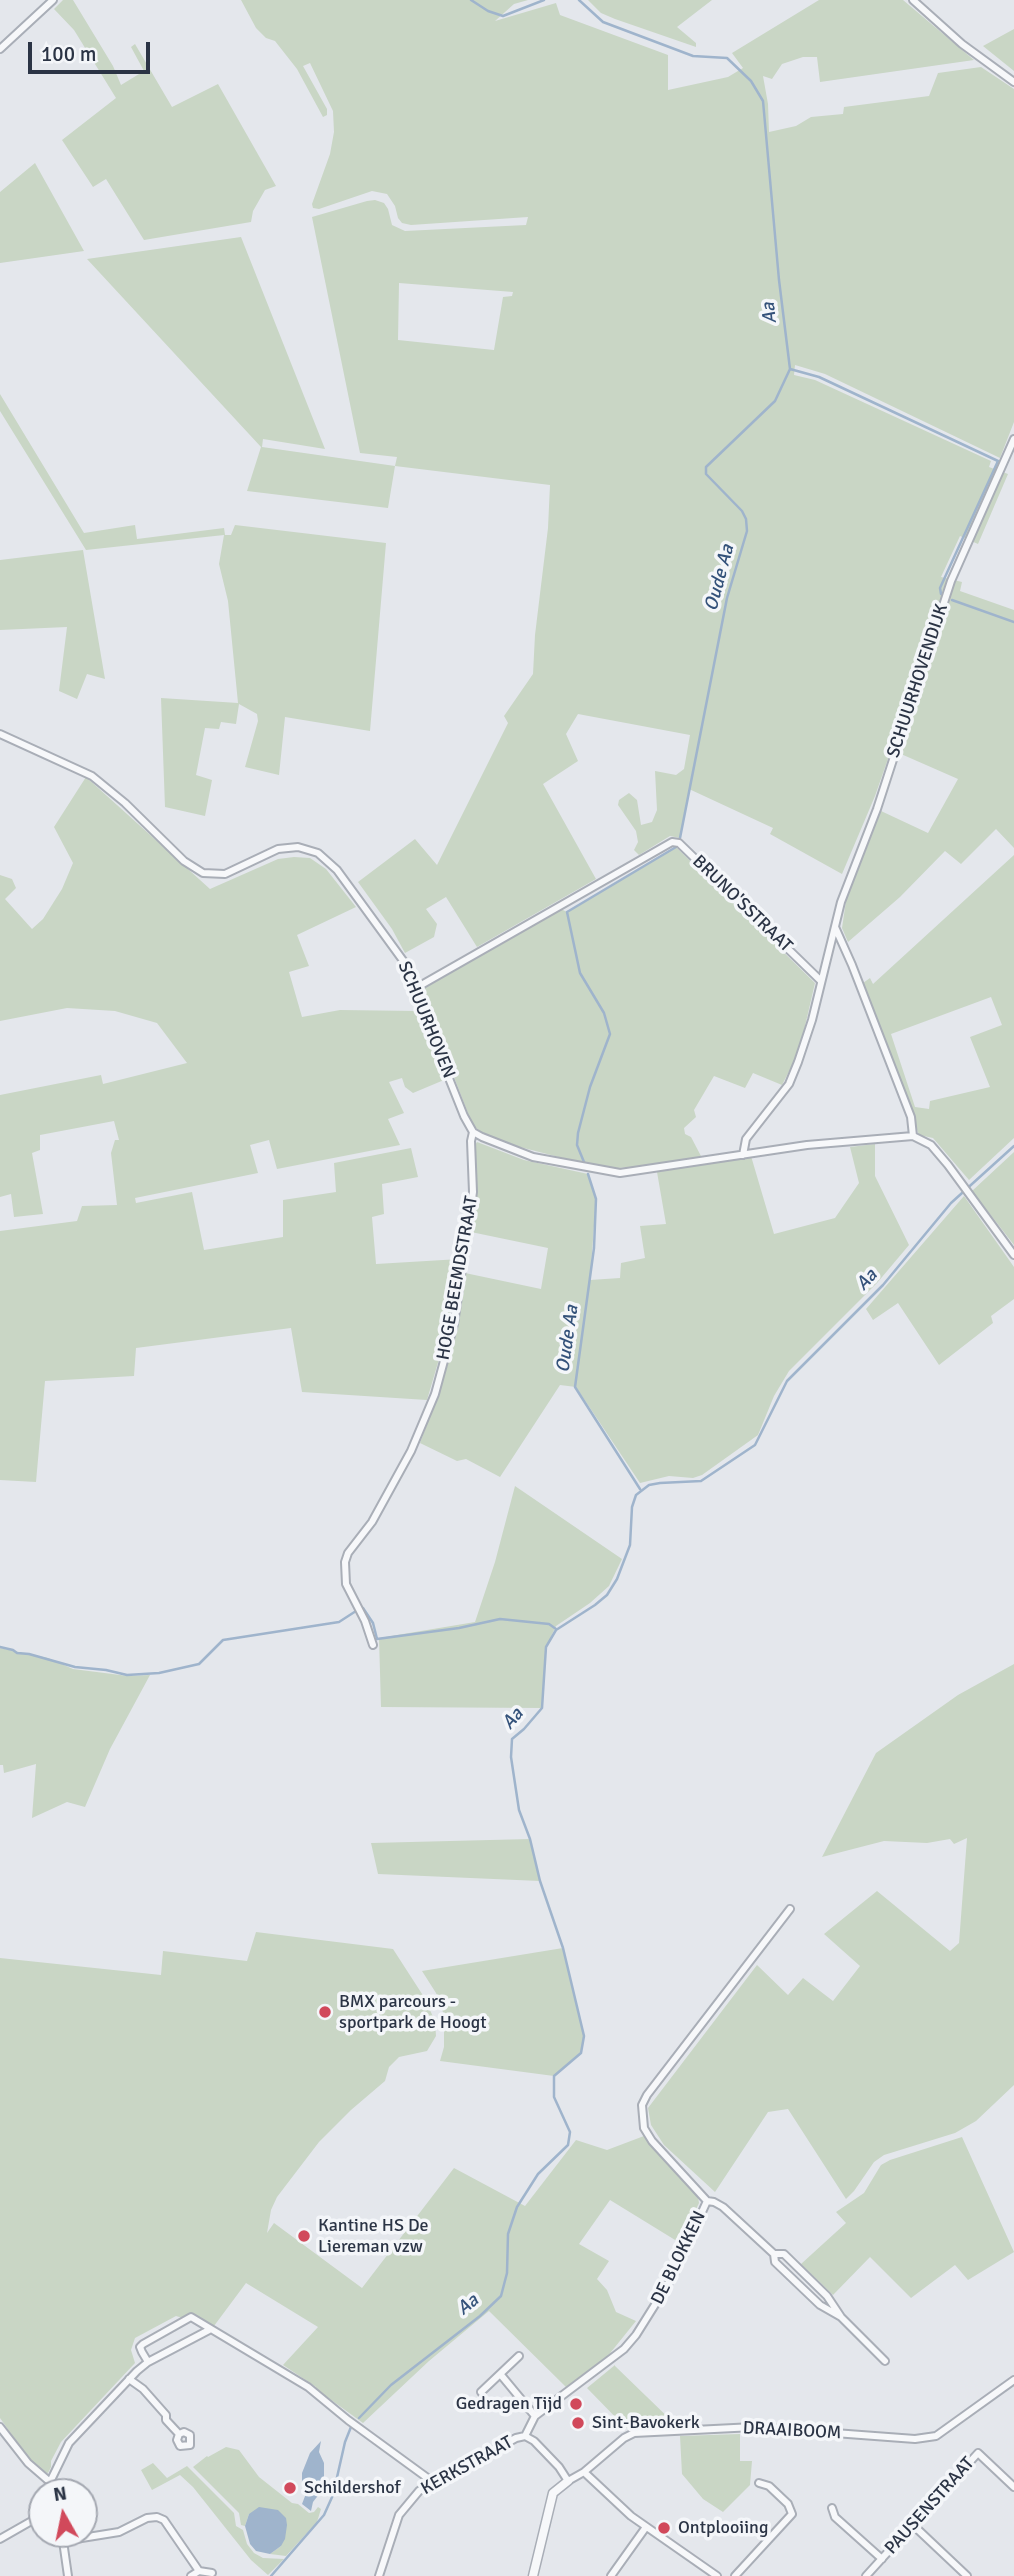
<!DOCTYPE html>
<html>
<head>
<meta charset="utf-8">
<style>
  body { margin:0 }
  #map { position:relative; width:1014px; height:2576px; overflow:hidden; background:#e4e7ec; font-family:Signika,sans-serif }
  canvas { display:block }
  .north { position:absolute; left:28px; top:2478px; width:70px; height:70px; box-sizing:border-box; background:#f4f6f9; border:2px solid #a4a8b1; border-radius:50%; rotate:351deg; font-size:19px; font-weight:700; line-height:28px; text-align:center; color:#2b3445 }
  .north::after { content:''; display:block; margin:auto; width:24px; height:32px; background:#d1495b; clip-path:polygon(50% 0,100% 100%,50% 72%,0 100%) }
  .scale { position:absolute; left:28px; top:42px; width:122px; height:32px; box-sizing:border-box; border:4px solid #2b3445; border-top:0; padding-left:9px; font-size:21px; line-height:24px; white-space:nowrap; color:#2b3445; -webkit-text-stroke:5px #f4f6f9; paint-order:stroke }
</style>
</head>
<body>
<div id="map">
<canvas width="1014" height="2576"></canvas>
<div class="north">N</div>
<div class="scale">100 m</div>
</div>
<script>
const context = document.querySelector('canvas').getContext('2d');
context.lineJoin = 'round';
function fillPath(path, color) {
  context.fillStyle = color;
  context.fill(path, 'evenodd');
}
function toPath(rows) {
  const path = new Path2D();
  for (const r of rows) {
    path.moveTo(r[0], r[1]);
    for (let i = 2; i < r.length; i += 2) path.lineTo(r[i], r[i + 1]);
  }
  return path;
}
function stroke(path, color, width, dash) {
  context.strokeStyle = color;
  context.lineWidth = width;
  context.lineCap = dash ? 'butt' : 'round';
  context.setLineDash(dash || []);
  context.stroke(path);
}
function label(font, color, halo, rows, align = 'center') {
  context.font = font + ' Signika,sans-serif';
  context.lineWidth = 7;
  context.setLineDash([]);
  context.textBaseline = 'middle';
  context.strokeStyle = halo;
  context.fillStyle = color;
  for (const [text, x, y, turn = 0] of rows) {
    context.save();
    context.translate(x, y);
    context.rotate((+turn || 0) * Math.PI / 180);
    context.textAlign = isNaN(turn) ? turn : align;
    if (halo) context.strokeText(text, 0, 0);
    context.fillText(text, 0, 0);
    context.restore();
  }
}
const green = toPath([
  [63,0,73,0,113,66,121,85,144,71,131,47,135,44,172,107,218,84,276,186,265,190,253,211,251,222,144,240,106,179,93,187,62,140,116,98,74,30,54,9],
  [241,0,528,0,514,4,495,21,556,3,560,15,668,55,668,90,728,77,743,68,732,53,819,0,903,0,974,60,820,82,817,57,803,57,782,64,772,79,763,76,768,104,769,132,796,126,811,117,843,114,844,107,929,96,938,73,981,67,1014,89,1014,422,1000,458,825,374,795,365,794,375,815,380,991,461,989,467,1008,474,978,544,960,536,941,577,962,582,960,591,1014,610,1014,848,996,829,961,864,945,851,900,897,848,942,842,928,846,901,881,811,928,833,958,779,901,754,927,673,920,667,875,796,842,874,770,834,773,828,689,789,680,838,670,836,639,855,634,850,638,842,636,831,618,805,619,800,629,793,637,800,641,825,652,822,657,810,655,771,676,775,684,769,690,735,578,714,566,734,578,761,543,784,596,879,477,947,446,897,426,909,437,924,434,937,405,953,392,929,358,882,415,839,437,865,508,723,504,716,533,674,535,635,548,528,550,485,395,466,388,508,247,491,261,447,87,259,241,237,325,449,263,439,262,447,395,466,397,457,360,453,312,217,367,201,375,200,384,203,388,209,392,225,405,231,526,225,528,217,411,225,402,223,398,218,395,206,387,194,372,191,319,209,313,208,312,204,330,154,334,132,333,111,310,63,303,66,327,109,327,115,323,117,297,69,275,41,266,38,256,28],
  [399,283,513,292,512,296,503,297,494,350,398,340],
  [588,0,712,0,677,27,696,43,696,47,615,19,601,13],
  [1014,29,1014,71,983,46],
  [35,163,84,251,0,263,0,192],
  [0,394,84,533,135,525,137,539,224,528,225,535,231,535,235,525,386,543,370,731,285,717,279,775,245,767,258,721,257,714,239,704,236,724,221,722,219,729,205,728,196,775,212,780,205,816,165,807,161,698,238,703,228,601,219,564,224,535,86,550,0,411],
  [83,550,105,679,87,674,77,699,59,691,67,627,0,630,0,560],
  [86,777,210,889,278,859,294,857,310,858,326,869,356,907,297,935,309,966,289,972,302,1017,340,1010,417,1011,444,1080,413,1093,405,1087,402,1078,389,1082,404,1113,388,1119,400,1145,277,1169,269,1140,250,1145,258,1173,135,1198,136,1203,192,1192,204,1250,283,1237,283,1200,336,1192,334,1163,411,1148,418,1177,382,1184,384,1214,372,1217,376,1264,460,1259,447,1332,427,1400,302,1392,291,1328,136,1348,134,1376,45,1381,36,1482,0,1480,0,1231,77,1221,82,1206,117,1205,111,1153,115,1140,119,1140,114,1121,40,1135,40,1150,32,1153,43,1214,14,1217,11,1194,0,1197,0,1095,101,1075,103,1084,187,1063,157,1023,115,1011,67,1008,0,1021,0,875,12,879,16,888,5,899,32,929,43,919,62,889,73,863,54,827],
  [676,847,815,983,799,1052,782,1085,753,1073,745,1088,714,1076,694,1110,696,1117,684,1128,685,1134,691,1137,702,1158,655,1166,617,1168,582,1163,516,1146,483,1133,473,1126,457,1085,423,995,424,987,561,909,567,912],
  [1014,855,1014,1138,969,1180,933,1138,919,1135,863,983,870,978,873,984],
  [991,997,1002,1025,970,1037,990,1087,930,1101,929,1109,915,1107,891,1034],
  [477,1142,524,1160,588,1174,596,1199,590,1280,620,1278,621,1263,645,1258,640,1226,666,1224,657,1172,751,1156,774,1234,835,1218,859,1183,850,1147,875,1144,875,1176,909,1245,877,1283,789,1371,774,1396,758,1435,702,1475,693,1478,669,1476,640,1483,576,1387,560,1385,500,1477,466,1459,457,1461,420,1443,439,1392,454,1335,465,1273,541,1289,548,1248,471,1232,477,1194,475,1145],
  [1014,1152,1014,1245,972,1191],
  [964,1196,1014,1267,1014,1299,991,1316,993,1323,939,1365,898,1303,873,1320,866,1309],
  [515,1486,622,1559,609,1586,590,1603,556,1626,546,1647,542,1708,381,1707,379,1638,475,1622,495,1562],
  [0,1648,48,1658,73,1669,128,1676,150,1675,110,1749,85,1807,67,1802,32,1818,36,1764,4,1773,3,1765,0,1765],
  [1014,1664,1014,2085,976,2121,955,2133,884,2155,874,2162,854,2191,846,2199,788,2109,768,2112,715,2192,664,2145,651,2125,648,2108,757,1965,788,1995,803,1978,833,2001,860,1966,824,1934,877,1891,950,1951,959,1943,967,1838,954,1844,950,1839,927,1843,884,1841,822,1857,876,1753,958,1695],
  [530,1839,540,1881,378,1874,371,1843],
  [256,1932,393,1949,424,1997,435,2021,436,2036,427,2051,399,2057,389,2067,385,2081,351,2110,319,2142,277,2197,271,2210,267,2233,274,2223,362,2288,454,2168,525,2206,576,2140,607,2150,644,2136,698,2197,699,2203,680,2243,610,2200,579,2244,609,2261,597,2279,607,2290,616,2312,636,2321,607,2357,566,2387,489,2311,429,2361,363,2423,316,2389,316,2387,283,2365,318,2327,246,2283,214,2326,196,2315,183,2318,176,2316,135,2338,131,2350,135,2363,61,2442,51,2461,51,2467,48,2473,41,2472,31,2462,0,2418,0,1958,161,1975,163,1951,247,1961],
  [563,1948,584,2036,581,2053,554,2076,440,2061,444,2047,444,2015,436,1993,422,1971],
  [962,2137,1014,2252,968,2280,955,2265,911,2298,870,2257,833,2295,801,2264,846,2223,836,2212,864,2193,881,2165,890,2160],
  [615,2365,615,2366,677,2426,626,2428,587,2388],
  [740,2434,740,2461,752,2461,750,2485,723,2512,703,2499,682,2474,680,2436],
  [226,2447,239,2450,259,2477,292,2503,298,2504,309,2513,314,2512,318,2507,321,2509,317,2522,286,2556,270,2554,281,2546,249,2514,245,2526,241,2525,239,2513,193,2467,207,2456,208,2457],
  [153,2463,167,2478,187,2466,234,2513,236,2526,243,2530,247,2544,254,2553,263,2558,284,2559,268,2575,251,2560,193,2487,180,2475,152,2490,141,2470]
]);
const water = toPath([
  [321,2441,319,2452,324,2463,324,2476,320,2493,313,2502,311,2511,302,2504,307,2491,302,2483,302,2473,310,2453],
  [259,2507,278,2510,286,2518,287,2525,285,2539,281,2546,270,2554,256,2551,250,2544,245,2526,249,2514]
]);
const stream = toPath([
  [471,0,488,11,503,16,544,0],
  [579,0,603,22,693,56,727,58,751,81,763,101,779,280,790,369,819,377,998,461,940,588,941,594],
  [952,600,1014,622],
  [680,838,727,598,747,531,746,519,742,511,706,474,706,467,775,401,790,369],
  [584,1162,577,1145,578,1133,590,1087,610,1034,604,1013,580,973,567,912,676,847],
  [588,1174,596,1199,594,1248,575,1387,640,1489],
  [361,1609,363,1608,373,1623,377,1639,459,1628,500,1619,549,1624,556,1629],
  [0,1647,13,1650,17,1653,29,1654,75,1667,106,1670,127,1675,159,1673,199,1664,223,1640,339,1622,356,1611],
  [359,2418,391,2385,480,2316,501,2296,507,2273,508,2234,517,2207,538,2174,568,2145,570,2132,554,2097,554,2076,581,2053,584,2036,563,1948,540,1881,530,1839,519,1810,511,1757,512,1739,524,1729,542,1708,546,1647,556,1630,595,1605,607,1595,617,1579,630,1545,632,1507,636,1495,649,1485,660,1483,701,1481,755,1445,787,1381,883,1285,951,1203,1014,1146],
  [271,2576,324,2515,333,2495,345,2442,351,2427]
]);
const minor = toPath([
  [913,0,962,44,1014,82],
  [0,49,53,0],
  [0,734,92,776,125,803,184,861,203,873,225,874,278,849,298,847,318,853,337,870,407,966,416,988,421,1008,464,1116,473,1132,482,1137,533,1157,620,1173,807,1145,913,1136,931,1145,948,1165,1014,1255],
  [835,927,852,965,911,1117,913,1136],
  [416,988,672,842,679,843,821,981],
  [743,1155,746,1139,789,1084,798,1062,812,1020,841,902,877,809,951,581,1014,439],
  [373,1645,365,1621,346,1584,345,1562,348,1553,372,1522,411,1451,435,1394,454,1324,473,1192,471,1141,473,1132],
  [707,2201,652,2141,644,2128,642,2105,647,2095,790,1909],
  [707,2201,714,2202,723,2207,774,2254,775,2262,820,2305,841,2317],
  [774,2254,784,2254,827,2296,841,2317,885,2361],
  [148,2362,142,2352,140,2347,143,2344,191,2317,308,2387,348,2420,433,2482],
  [501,2375,535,2416],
  [129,2379,143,2389,166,2415,166,2420,179,2434,177,2440,180,2446,190,2445,190,2435,184,2432,179,2434],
  [481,2392,519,2356],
  [0,2427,28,2463,50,2482],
  [525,2436,535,2416,624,2349,636,2335,673,2276,707,2201],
  [584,2472,631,2516,717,2576],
  [50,2482,69,2443,137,2371,148,2362,209,2330],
  [832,2508,835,2517,882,2559],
  [913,2525,967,2576],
  [62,2534,68,2576],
  [0,2539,42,2515],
  [63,2541,119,2532,147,2518,157,2517,164,2520,199,2571,191,2576],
  [199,2571,212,2573],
  [379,2576,399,2515,419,2491,516,2438,525,2436,534,2441,559,2467,568,2481,584,2472,624,2438,634,2433,754,2427,915,2439,936,2436,1014,2380],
  [611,2576,646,2527],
  [735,2576,792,2514,788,2504,769,2486,759,2483],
  [866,2576,978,2453,1014,2487]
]);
const tertiary = toPath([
  [533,2576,553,2493,568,2481]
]);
const markers = [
  [325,2012,7,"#d1495b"],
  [304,2236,7,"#d1495b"],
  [576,2404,7,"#d1495b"],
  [578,2423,7,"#d1495b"],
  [290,2488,7,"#d1495b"],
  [664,2528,7,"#d1495b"]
];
const streetNames = [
  ["SCHUURHOVENDIJK",918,681,-72],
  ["BRUNO'SSTRAAT",742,904,44],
  ["SCHUURHOVEN",426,1020,68],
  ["HOGE BEEMDSTRAAT",458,1278,-80],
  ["DE BLOKKEN",679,2258,-64],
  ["DRAAIBOOM",792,2431,3],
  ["KERKSTRAAT",467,2466,-29],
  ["PAUSENSTRAAT",930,2506,-48]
];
const poiNames = [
  ["BMX parcours -",339,2002],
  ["sportpark de Hoogt",339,2023],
  ["Kantine HS De",318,2226],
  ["Liereman vzw",318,2247],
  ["Gedragen Tijd",562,2404,"right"],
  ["Sint-Bavokerk",592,2423],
  ["Schildershof",304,2488],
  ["Ontplooiing",678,2528]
];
const waterNames = [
  ["Aa",770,313,-96],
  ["Oude Aa",720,578,-75],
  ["Aa",867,1280,-47],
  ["Oude Aa",568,1339,-82],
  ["Aa",513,1719,-50],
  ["Aa",468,2305,-39]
];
fillPath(green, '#c9d6c5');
fillPath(water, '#9fb4cc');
stroke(stream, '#9fb4cc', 2.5);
stroke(minor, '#a9aeb7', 10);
stroke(tertiary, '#a9aeb7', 11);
stroke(minor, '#f7f8fa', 6);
stroke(tertiary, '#f7f8fa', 8);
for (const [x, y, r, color] of markers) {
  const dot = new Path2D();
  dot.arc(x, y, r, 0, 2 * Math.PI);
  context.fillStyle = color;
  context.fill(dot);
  stroke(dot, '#f4f6f9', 2.5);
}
label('18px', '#2b3445', '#f4f6f9', streetNames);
label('18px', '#2b3445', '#f4f6f9', poiNames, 'left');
label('italic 19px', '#34527a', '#f4f6f9', waterNames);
</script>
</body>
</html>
